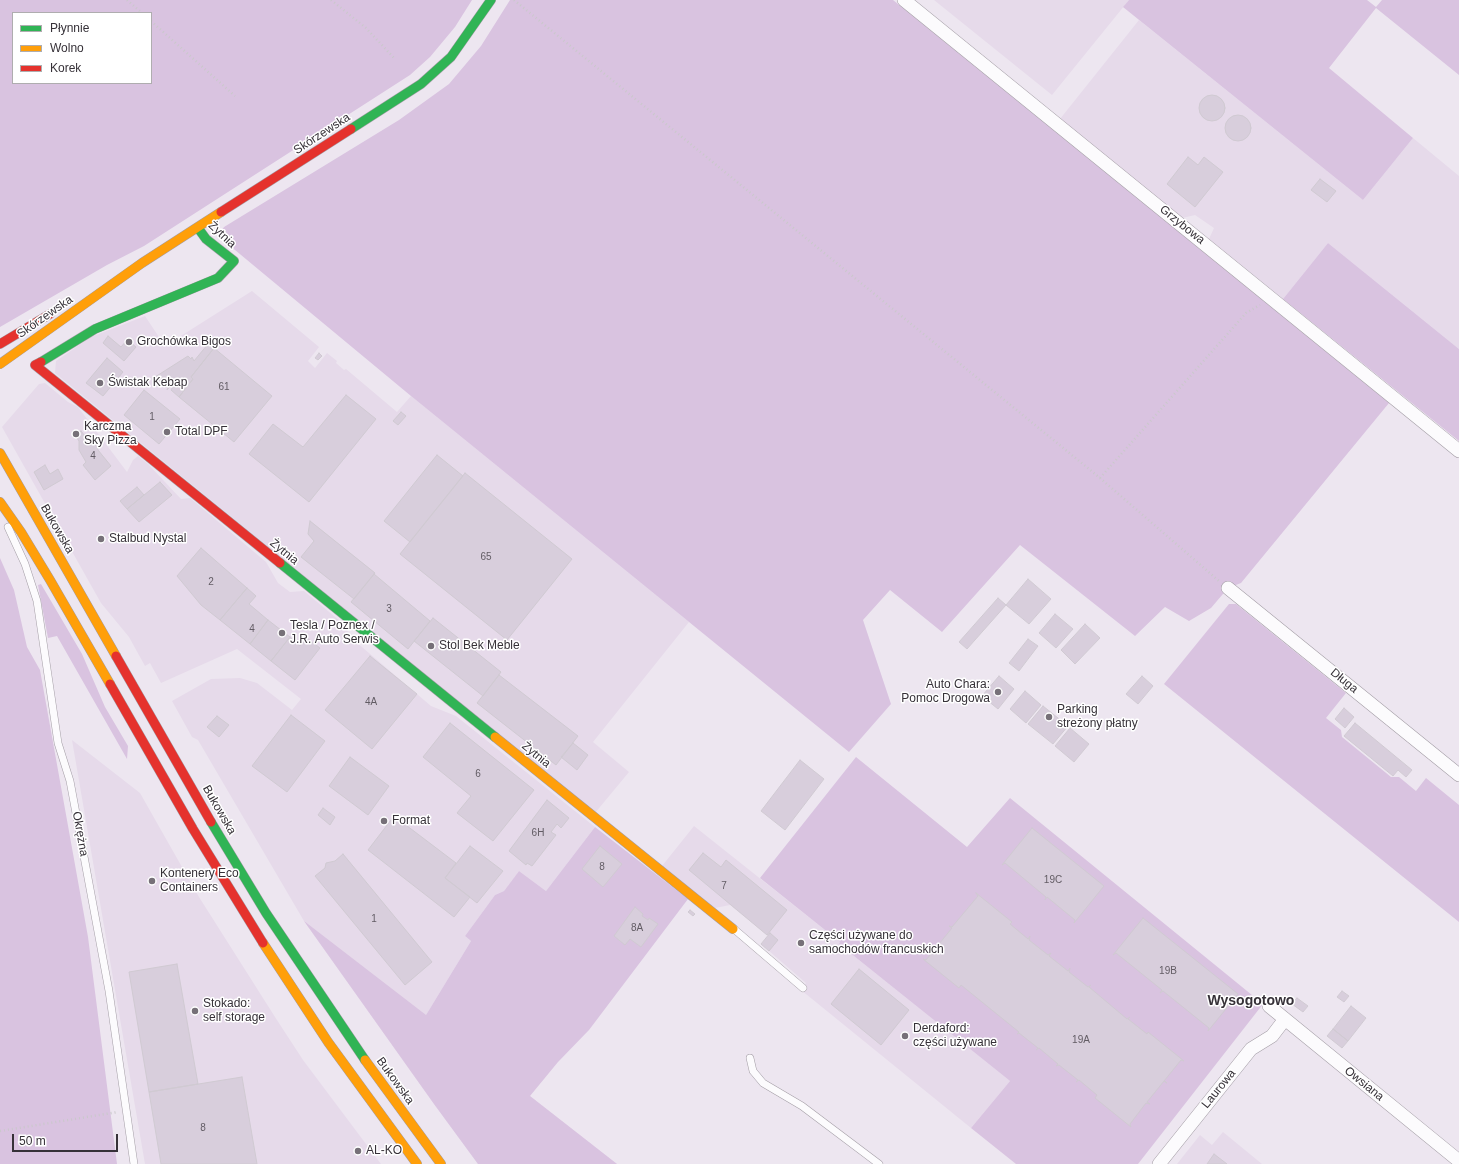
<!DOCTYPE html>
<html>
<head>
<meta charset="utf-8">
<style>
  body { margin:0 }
  #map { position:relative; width:1459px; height:1164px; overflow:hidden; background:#ede6f0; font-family:Arial,sans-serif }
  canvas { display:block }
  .legend { position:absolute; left:12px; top:12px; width:140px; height:72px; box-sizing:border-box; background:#fff; border:1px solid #afadaf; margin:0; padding:5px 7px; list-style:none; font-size:12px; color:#363138 }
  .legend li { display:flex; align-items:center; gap:8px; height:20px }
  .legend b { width:20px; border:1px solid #afadaf }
  .scale { position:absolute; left:12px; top:1134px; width:106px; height:18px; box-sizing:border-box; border:2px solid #363138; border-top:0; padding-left:5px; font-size:12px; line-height:14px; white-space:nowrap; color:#363138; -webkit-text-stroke:3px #fff; paint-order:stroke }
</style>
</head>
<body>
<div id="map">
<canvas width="1459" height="1164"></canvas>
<ul class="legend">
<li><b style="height:5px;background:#30b455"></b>Płynnie</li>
<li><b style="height:5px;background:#ff9f0a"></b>Wolno</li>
<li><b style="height:5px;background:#e5322d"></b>Korek</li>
</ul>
<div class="scale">50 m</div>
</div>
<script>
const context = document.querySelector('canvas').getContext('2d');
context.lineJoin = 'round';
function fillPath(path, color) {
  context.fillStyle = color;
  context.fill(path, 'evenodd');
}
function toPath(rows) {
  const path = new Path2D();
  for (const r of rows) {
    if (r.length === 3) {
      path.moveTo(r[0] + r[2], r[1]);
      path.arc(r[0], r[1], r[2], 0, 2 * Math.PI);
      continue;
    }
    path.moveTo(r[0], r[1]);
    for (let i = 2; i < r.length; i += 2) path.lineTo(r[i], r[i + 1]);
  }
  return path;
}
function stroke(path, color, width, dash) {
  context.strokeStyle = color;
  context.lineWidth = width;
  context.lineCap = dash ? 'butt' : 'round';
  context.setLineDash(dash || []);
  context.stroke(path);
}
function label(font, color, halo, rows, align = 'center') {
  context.font = font + ' Arial,sans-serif';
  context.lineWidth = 3;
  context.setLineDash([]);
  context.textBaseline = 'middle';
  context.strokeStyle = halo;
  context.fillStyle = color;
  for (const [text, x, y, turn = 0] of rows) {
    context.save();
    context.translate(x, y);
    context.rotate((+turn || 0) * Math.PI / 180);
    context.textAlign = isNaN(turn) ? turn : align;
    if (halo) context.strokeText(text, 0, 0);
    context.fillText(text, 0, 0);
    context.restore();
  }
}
const built = toPath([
  [934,0,1129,0,1052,95],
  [1139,20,1363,200,1413,138,1459,176,1459,349,1328,243,1283,299,1209,239,1214,228,1195,215,1182,218,1060,119],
  [252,291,319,347,308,361,315,368,327,353,337,361,336,363,344,370,346,369,397,412,411,396,689,622,593,742,629,772,595,813,55,373,56,361,91,337,145,316,165,346],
  [45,383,68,402,78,407,127,472,133,460,138,456,148,464,181,499,190,498,266,562,278,583,290,592,304,591,346,626,349,636,431,706,456,716,595,827,546,891,519,871,504,891,495,895,465,936,471,941,426,1015,617,1164,478,1164,434,1104,304,921,198,740,192,737,172,701,211,679,240,678,257,683,292,710,301,699,237,649,161,683,150,663,145,666,129,637,101,603,2,427,39,384],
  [72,740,140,793,199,897,275,1017,303,1060,381,1164,145,1164],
  [694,826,840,942,839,944,1010,1081,971,1128,801,990,806,983,761,944,768,936,767,935,730,905,715,908,662,866],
  [1223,1132,1262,1164,1177,1164,1200,1135,1212,1145]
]);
const green = toPath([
  [0,0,472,0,455,27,430,57,410,75,144,246,107,265,0,327],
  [13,13,151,13,151,83,13,83],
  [510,0,893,0,1389,403,1241,583,1228,588,1211,608,1189,621,1165,607,1135,636,1020,545,942,632,890,590,863,620,891,704,849,752,411,396,229,245,223,238,221,232,224,227,399,120,449,84,481,46],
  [1129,0,1367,0,1376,7,1382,0,1459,0,1459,75,1376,8,1329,68,1413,138,1363,200,1123,7],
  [1328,243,1459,349,1459,441,1283,299],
  [0,558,14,590,27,647,40,670,88,937,117,1164,0,1164],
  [41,584,82,654,105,707,128,746,127,759,57,636,48,638,38,585],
  [1229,604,1236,604,1346,693,1326,718,1341,730,1342,737,1391,777,1399,777,1416,791,1426,778,1459,805,1459,922,1164,684],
  [856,757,967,847,1010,798,1263,1004,1138,1164,1016,1164,971,1128,1010,1081,839,944,840,942,760,878],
  [595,827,688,899,589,1030,558,1062,530,1096,617,1164,478,1164,434,1104,304,921,426,1015,471,941,465,936,495,895,504,891,519,871,546,891]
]);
const building = toPath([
  [1212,108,13],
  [1238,128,13],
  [1188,157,1198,165,1204,157,1223,172,1195,207,1167,184,1188,157],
  [1320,179,1336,191,1327,202,1311,190,1320,179],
  [108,336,121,347,127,340,136,347,124,361,103,343,108,336],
  [208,344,214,348,191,377,193,379,179,397,171,390,174,385,172,384,167,390,168,387,155,377,188,356,191,359,192,357,194,361,208,344],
  [214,348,272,396,234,442,179,397,193,379,191,377,214,348],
  [319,353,322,356,318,360,315,358,319,353],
  [107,358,123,372,103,396,86,383,107,358],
  [144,390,180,419,159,444,124,415,144,390],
  [346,395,376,419,309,502,249,454,273,424,303,447,346,395],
  [401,412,406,416,398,425,393,421,401,412],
  [81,431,85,436,92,436,97,441,98,450,111,466,95,480,83,465,86,462,79,450,79,441,75,435,81,431],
  [437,455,463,476,410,542,384,521,437,455],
  [45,465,50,474,58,469,63,479,44,490,34,472,45,465],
  [465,473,572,559,507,640,400,554,465,473],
  [160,482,172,495,139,522,127,509,160,482],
  [137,487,144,495,127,509,120,501,137,487],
  [310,521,375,573,354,599,301,557,314,541,308,534,310,521],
  [201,548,247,588,220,620,201,605,177,576,201,548],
  [374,574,430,621,408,649,351,602,374,574],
  [1028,579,1051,599,1029,624,1006,605,1028,579],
  [247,588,256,596,249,604,268,620,250,644,220,620,247,588],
  [998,598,1006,605,967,649,959,642,998,598],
  [1055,614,1073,629,1056,648,1039,633,1055,614],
  [433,618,501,672,483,696,414,641,433,618],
  [268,620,290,637,271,661,250,644,268,620],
  [1085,624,1100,638,1075,664,1061,650,1085,624],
  [290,637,300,646,307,638,320,648,295,680,271,661,290,637],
  [1028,639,1038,646,1019,671,1009,663,1028,639],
  [370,656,417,694,372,749,325,710,370,656],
  [499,675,578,736,556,765,477,703,499,675],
  [999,676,1014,689,998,709,982,696,999,676],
  [1142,676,1153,686,1138,704,1126,694,1142,676],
  [1025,691,1041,705,1026,723,1010,709,1025,691],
  [1043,706,1068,726,1053,744,1028,724,1043,706],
  [1344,708,1354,717,1345,728,1335,719,1344,708],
  [291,715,325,741,287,792,252,766,291,715],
  [217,716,229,725,219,737,207,727,217,716],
  [450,723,534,790,493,841,457,813,471,796,423,757,450,723],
  [1355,723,1412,770,1406,777,1398,770,1393,776,1344,736,1355,723],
  [1070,728,1089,744,1074,762,1055,746,1070,728],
  [573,743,588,755,577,770,561,757,573,743],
  [350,757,389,786,368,815,329,786,350,757],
  [800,760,824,779,785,830,761,811,800,760],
  [547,800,569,818,561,828,557,824,551,832,556,835,532,866,527,863,526,865,509,851,547,800],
  [323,808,335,817,330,825,318,815,323,808],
  [394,816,456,863,445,878,470,897,454,917,368,850,394,816],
  [1032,828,1104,886,1074,923,1075,920,1047,897,1045,900,1046,897,1005,863,1002,865,1032,828],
  [470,846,503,871,477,903,445,878,470,846],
  [600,846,622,864,603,887,582,869,600,846],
  [703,853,721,867,726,860,787,910,767,935,689,870,703,853],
  [343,854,432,962,405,985,315,876,325,868,326,863,335,861,343,854],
  [976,893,1012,922,1010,924,1028,939,1030,936,1029,940,1048,955,1051,953,1049,956,1068,971,1070,968,1069,972,1088,987,1091,985,1089,987,1127,1019,1130,1017,1128,1019,1147,1034,1148,1032,1184,1061,1181,1060,1164,1081,1167,1083,1164,1081,1147,1102,1150,1104,1146,1103,1130,1124,1131,1127,1095,1098,1097,1095,1079,1080,1076,1082,1078,1080,1059,1065,1056,1066,1058,1064,1039,1048,1036,1050,1038,1048,1019,1033,1017,1034,1019,1032,961,985,959,988,923,959,926,960,952,928,949,926,952,927,978,896,976,893],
  [635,907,643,914,642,916,648,920,649,918,658,924,641,947,630,939,625,945,614,936,635,907],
  [690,910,695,914,693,916,688,912,690,910],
  [1143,918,1238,994,1208,1031,1209,1028,1163,991,1160,993,1162,990,1116,953,1113,955,1143,918],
  [770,933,778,940,769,951,761,944,770,933],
  [177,964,198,1084,149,1092,129,972,177,964],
  [859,969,909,1010,881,1045,831,1004,859,969],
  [1342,991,1349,996,1344,1002,1337,997,1342,991],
  [1297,998,1308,1006,1303,1012,1292,1004,1297,998],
  [1351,1006,1366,1018,1348,1041,1333,1029,1351,1006],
  [1333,1029,1348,1041,1342,1048,1327,1036,1333,1029],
  [242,1077,257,1164,161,1164,149,1092,242,1077],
  [1214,1154,1227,1164,1207,1164,1214,1154]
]);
const path = toPath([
  [127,0,142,13],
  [331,0,366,28,394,58],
  [514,0,1100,478,1219,581],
  [151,21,235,96],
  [1100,478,1246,313,1260,305],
  [0,1131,118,1112]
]);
const lane = toPath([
  [8,527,25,564,37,601,58,743,70,781,109,991,134,1164],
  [734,929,803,988],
  [750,1058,753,1071,763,1083,802,1106,879,1164]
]);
const street = toPath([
  [904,0,1459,451],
  [1228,588,1459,775],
  [1269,1006,1459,1161],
  [1159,1164,1251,1049,1272,1036,1285,1019]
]);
const fast = toPath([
  [351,129,421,84,451,57,491,0],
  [41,362,95,329,218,278,234,261,206,239,198,228],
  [280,563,495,737],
  [211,822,266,913,365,1060]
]);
const slow = toPath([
  [0,364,142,263,221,212],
  [0,453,116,656],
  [0,502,21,532,50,580,110,684],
  [495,737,733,929],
  [263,943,328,1042,417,1164],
  [365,1060,441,1164]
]);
const jam = toPath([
  [221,212,351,129],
  [0,344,50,314],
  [41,362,35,365,280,563],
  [116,656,211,822],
  [110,684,193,829,263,943]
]);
const markers = [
  [129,342,4,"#767078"],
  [100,383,4,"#767078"],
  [167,432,4,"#767078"],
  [76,434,4,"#767078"],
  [101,539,4,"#767078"],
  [282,633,4,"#767078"],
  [431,646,4,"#767078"],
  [998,692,4,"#767078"],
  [1049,717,4,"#767078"],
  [384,821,4,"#767078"],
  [152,881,4,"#767078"],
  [801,943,4,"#767078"],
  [195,1011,4,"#767078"],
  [905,1036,4,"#767078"],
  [358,1151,4,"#767078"]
];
const numberNames = [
  ["61",224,387],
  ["1",152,417],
  ["4",93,456],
  ["65",486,557],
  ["2",211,582],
  ["3",389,609],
  ["4",252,629],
  ["4A",371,702],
  ["6",478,774],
  ["6H",538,833],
  ["8",602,867],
  ["19C",1053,880],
  ["7",724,886],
  ["1",374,919],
  ["8A",637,928],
  ["19B",1168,971],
  ["19A",1081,1040],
  ["8",203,1128]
];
const streetNames = [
  ["Skórzewska",322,134,-33],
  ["Grzybowa",1182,225,39],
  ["Żytnia",222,235,43],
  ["Skórzewska",45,317,-35],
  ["Bukowska",57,529,60],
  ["Żytnia",284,552,39],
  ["Długa",1344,681,39],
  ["Żytnia",536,755,39],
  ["Bukowska",219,810,60],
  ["Okrężna",80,834,80],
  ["Bukowska",395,1081,54],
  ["Owsiana",1364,1084,39],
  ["Laurowa",1219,1089,-51]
];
const poiNames = [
  ["Grochówka Bigos",137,342],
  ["Świstak Kebap",108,383],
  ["Karczma",84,427],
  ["Sky Pizza",84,441],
  ["Total DPF",175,432],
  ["Stalbud Nystal",109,539],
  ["Tesla / Poznex /",290,626],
  ["J.R. Auto Serwis",290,640],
  ["Stol Bek Meble",439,646],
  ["Auto Chara:",990,685,"right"],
  ["Pomoc Drogowa",990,699,"right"],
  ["Parking",1057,710],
  ["streżony płatny",1057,724],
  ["Format",392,821],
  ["Kontenery Eco",160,874],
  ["Containers",160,888],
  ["Części używane do",809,936],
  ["samochodów francuskich",809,950],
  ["Stokado:",203,1004],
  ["self storage",203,1018],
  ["Derdaford:",913,1029],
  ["części używane",913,1043],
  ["AL-KO",366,1151]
];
const quarterNames = [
  ["Wysogotowo",1251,1001]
];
fillPath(built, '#e6daea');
fillPath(green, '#d9c3e0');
fillPath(building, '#d8cedc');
stroke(building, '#d0cad2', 1);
stroke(lane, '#a39da5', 8);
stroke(street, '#a39da5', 14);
stroke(fast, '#a39da5', 10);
stroke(slow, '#a39da5', 10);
stroke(jam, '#a39da5', 10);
stroke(path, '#cac8cb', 2.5, [1, 3]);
stroke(lane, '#fcfbfd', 7);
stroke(street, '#fcfbfd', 13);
stroke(fast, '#30b455', 9);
stroke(slow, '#ff9f0a', 9);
stroke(jam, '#e5322d', 9);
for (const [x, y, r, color] of markers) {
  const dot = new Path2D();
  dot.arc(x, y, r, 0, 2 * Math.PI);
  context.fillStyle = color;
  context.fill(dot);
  stroke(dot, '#fff', 1.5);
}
label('10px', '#625c64', null, numberNames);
label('12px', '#363138', '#fff', streetNames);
label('12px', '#363138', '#fff', poiNames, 'left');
label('bold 14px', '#363138', '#fff', quarterNames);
</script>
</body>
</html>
